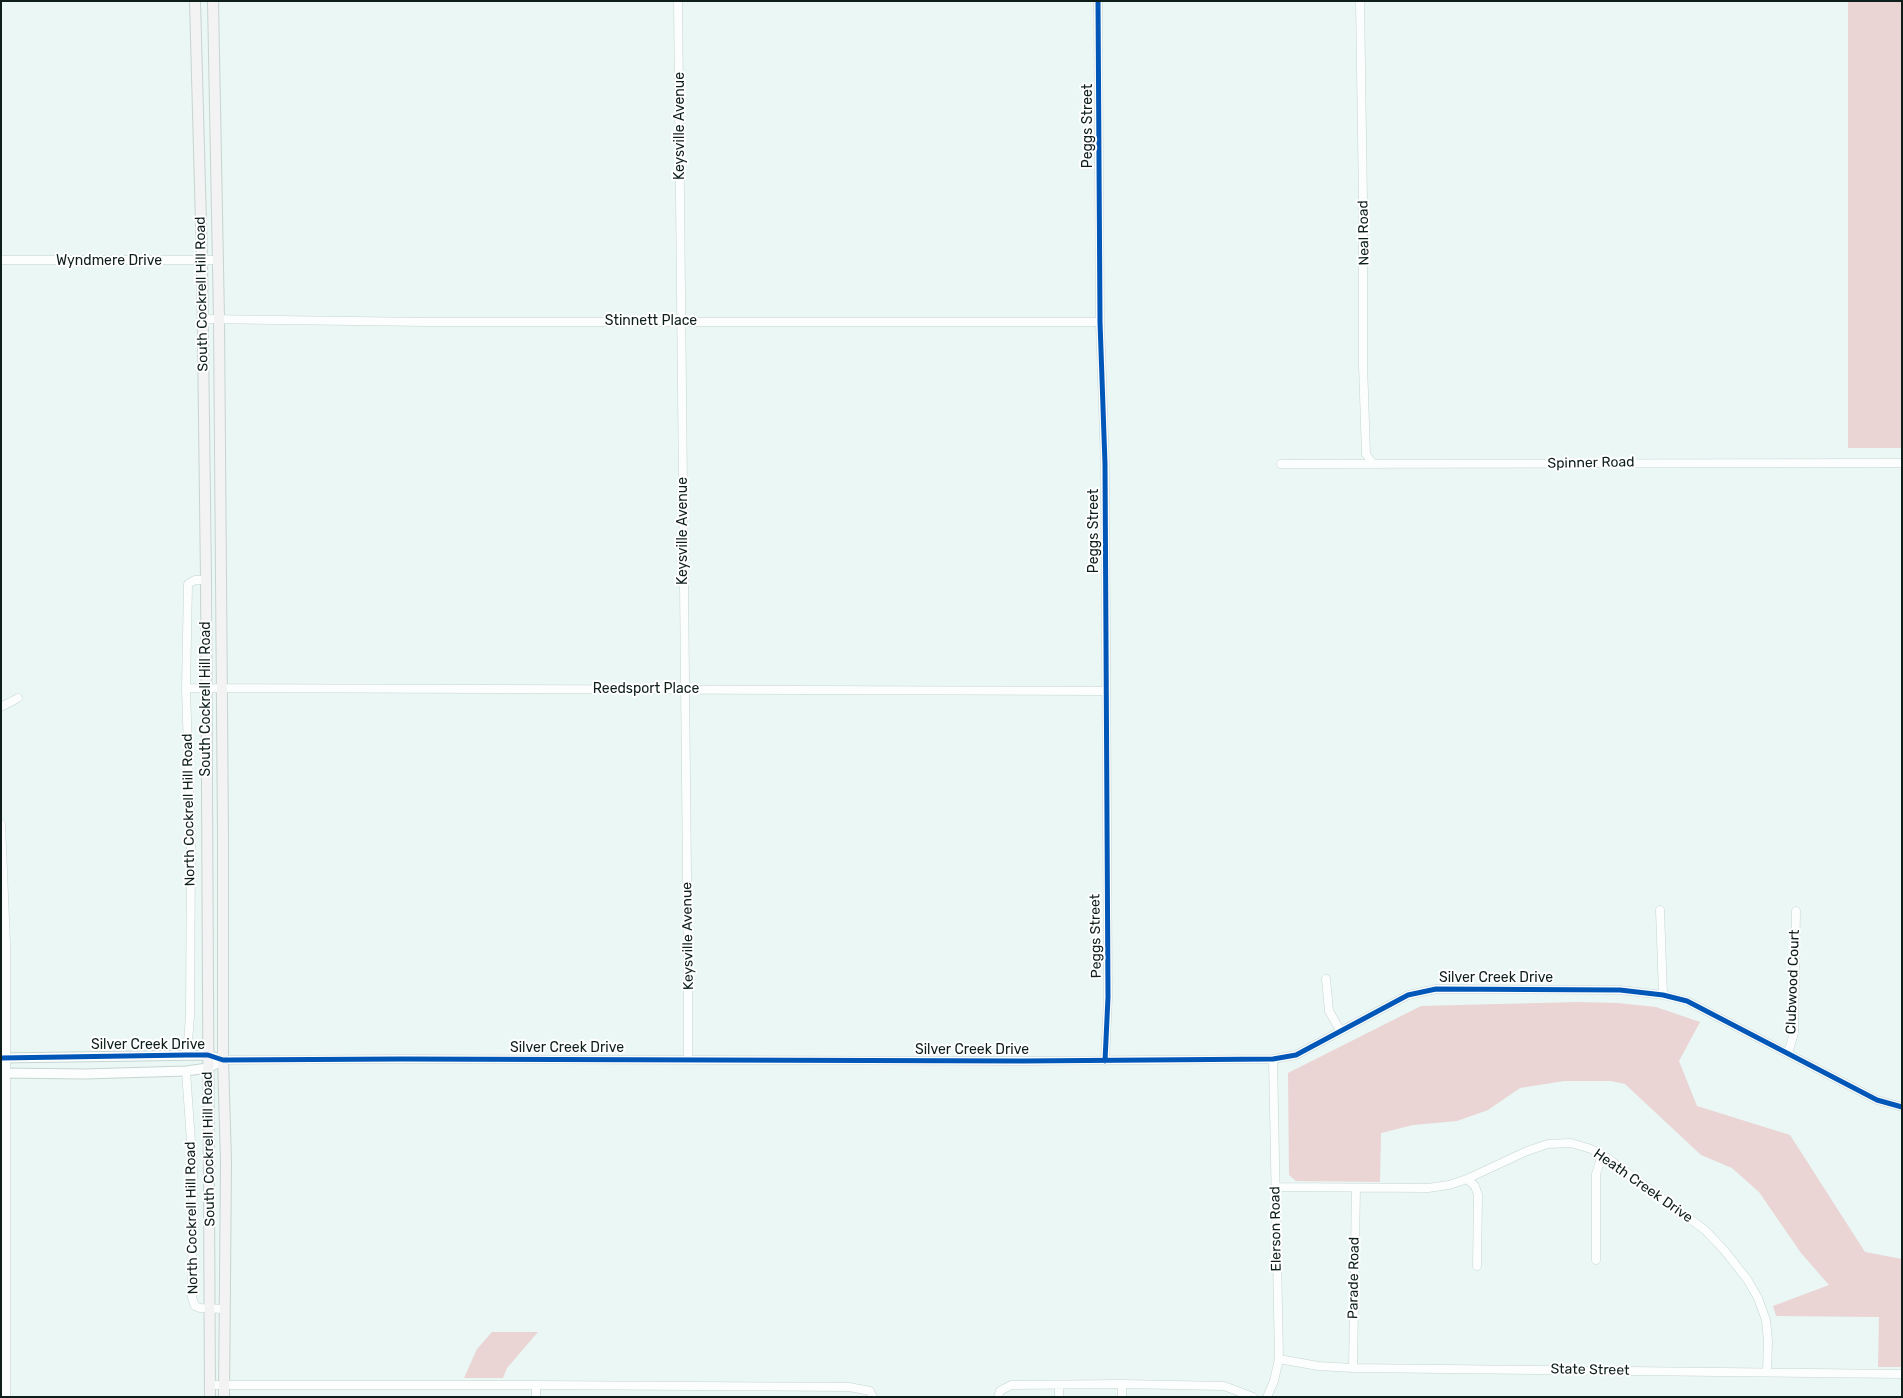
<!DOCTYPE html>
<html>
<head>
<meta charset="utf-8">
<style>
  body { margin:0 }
  #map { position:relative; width:1903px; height:1398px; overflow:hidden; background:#eaf7f5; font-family:Rubik,sans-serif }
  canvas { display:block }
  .frame { position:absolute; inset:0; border:2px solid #0d1e1b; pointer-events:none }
</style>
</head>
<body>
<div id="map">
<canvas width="1903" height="1398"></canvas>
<div class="frame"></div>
</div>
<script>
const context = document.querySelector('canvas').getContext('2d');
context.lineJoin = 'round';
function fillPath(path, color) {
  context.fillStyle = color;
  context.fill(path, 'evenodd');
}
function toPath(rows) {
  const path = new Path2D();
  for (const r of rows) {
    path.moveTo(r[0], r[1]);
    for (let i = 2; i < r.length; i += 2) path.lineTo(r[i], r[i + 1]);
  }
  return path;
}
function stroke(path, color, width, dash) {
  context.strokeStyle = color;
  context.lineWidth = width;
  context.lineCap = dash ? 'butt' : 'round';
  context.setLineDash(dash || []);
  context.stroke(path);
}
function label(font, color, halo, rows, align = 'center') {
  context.font = font + ' Rubik,sans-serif';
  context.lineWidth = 4;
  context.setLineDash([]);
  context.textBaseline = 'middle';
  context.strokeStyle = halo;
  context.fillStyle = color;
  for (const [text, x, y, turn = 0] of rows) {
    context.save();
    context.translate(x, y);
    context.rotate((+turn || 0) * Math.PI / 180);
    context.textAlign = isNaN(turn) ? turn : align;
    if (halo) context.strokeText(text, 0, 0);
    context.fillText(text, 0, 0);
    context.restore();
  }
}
const green = toPath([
  [1848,1,1902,1,1902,448,1848,448],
  [1579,1002,1617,1003,1656,1007,1700,1022,1679,1061,1697,1106,1790,1135,1865,1252,1902,1259,1902,1367,1878,1367,1879,1317,1776,1316,1773,1306,1829,1285,1801,1253,1759,1192,1732,1168,1701,1155,1625,1084,1611,1081,1564,1081,1520,1088,1488,1110,1457,1121,1413,1125,1381,1133,1380,1182,1296,1181,1289,1175,1288,1073,1421,1006],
  [492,1332,538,1332,507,1368,503,1378,464,1378,477,1349]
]);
const minor = toPath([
  [678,1,688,973,688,1060],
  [1098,1,1100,322,1105,464,1108,997,1105,1061],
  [1360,1,1363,202,1363,364,1366,454,1373,464],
  [1,260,217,260],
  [203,319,426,322,1100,322],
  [1281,464,1902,463],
  [186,688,1106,691],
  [1,707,18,698],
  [1,824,6,944,6,1397],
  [1660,910,1663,995],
  [1326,979,1329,1011,1340,1030],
  [1788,1053,1794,1033,1796,911],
  [187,1055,190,1016,191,845,186,688,188,584,195,580,206,580],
  [223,1060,401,1059,1023,1061,1273,1059,1296,1055,1408,995,1436,989,1620,990,1663,995,1687,1001,1877,1100,1902,1107],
  [186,1071,193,1170,192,1298,195,1306,200,1308,224,1309],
  [1467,1179,1475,1186,1478,1195,1477,1266],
  [1276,1187,1428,1188,1449,1185,1467,1179,1527,1151,1548,1144,1571,1143,1591,1149,1606,1157,1705,1230,1724,1250,1747,1279,1758,1298,1766,1320,1768,1341,1767,1372],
  [1596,1260,1596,1174,1602,1155],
  [1279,1359,1318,1366,1353,1368,1902,1374],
  [1353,1368,1356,1188],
  [210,1385,536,1385,849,1387,870,1391,873,1397],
  [536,1385,536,1397],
  [1059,1385,1059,1397],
  [998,1397,1000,1391,1011,1385,1122,1384,1224,1386,1253,1397],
  [1122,1397,1122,1384],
  [1267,1397,1274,1381,1279,1359,1273,1059]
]);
const tertiary = toPath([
  [1,1058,208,1055,223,1060],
  [1,1073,85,1074,186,1071,208,1068,223,1060]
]);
const secondary = toPath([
  [195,1,202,261,206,580,210,1397],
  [213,1,219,319,223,836,223,1060,226,1162,224,1397]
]);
const cycleway = toPath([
  [1098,1,1100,322,1105,464,1108,997,1105,1061],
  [1,1058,187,1055,208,1055,223,1060,401,1059,1023,1061,1273,1059,1296,1055,1408,995,1436,989,1620,990,1663,995,1687,1001,1877,1100,1902,1107]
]);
const streetNames = [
  ["Keysville Avenue",680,126,-90],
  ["Peggs Street",1088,126,-90],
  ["Neal Road",1364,233,-91],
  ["Wyndmere Drive",109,261],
  ["South Cockrell Hill Road",202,294,-91],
  ["Stinnett Place",651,321],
  ["Spinner Road",1591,463,-1],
  ["Keysville Avenue",683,531,-90],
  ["Peggs Street",1094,531,-90],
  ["Reedsport Place",646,689],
  ["South Cockrell Hill Road",206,699,-90],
  ["North Cockrell Hill Road",189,810,-91],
  ["Keysville Avenue",688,936,-91],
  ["Peggs Street",1096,936,-91],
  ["Silver Creek Drive",1496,978],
  ["Clubwood Court",1793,982,-88],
  ["Silver Creek Drive",148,1045],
  ["Silver Creek Drive",567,1048],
  ["Silver Creek Drive",972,1050],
  ["South Cockrell Hill Road",209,1149,-91],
  ["Heath Creek Drive",1643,1186,35],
  ["North Cockrell Hill Road",192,1218,-91],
  ["Elerson Road",1276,1229,-91],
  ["Parade Road",1354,1278,-89],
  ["State Street",1590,1370,1]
];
fillPath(green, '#ead4d4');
stroke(minor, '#c6d4d2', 9);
stroke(tertiary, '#c6d4d2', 11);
stroke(secondary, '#c6d4d2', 12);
stroke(minor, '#fcfefe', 8);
stroke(tertiary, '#fcfefe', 9);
stroke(secondary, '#f4f3f3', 10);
stroke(cycleway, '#0057b8', 5);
label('14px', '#0d1e1b', '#fff', streetNames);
</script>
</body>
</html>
